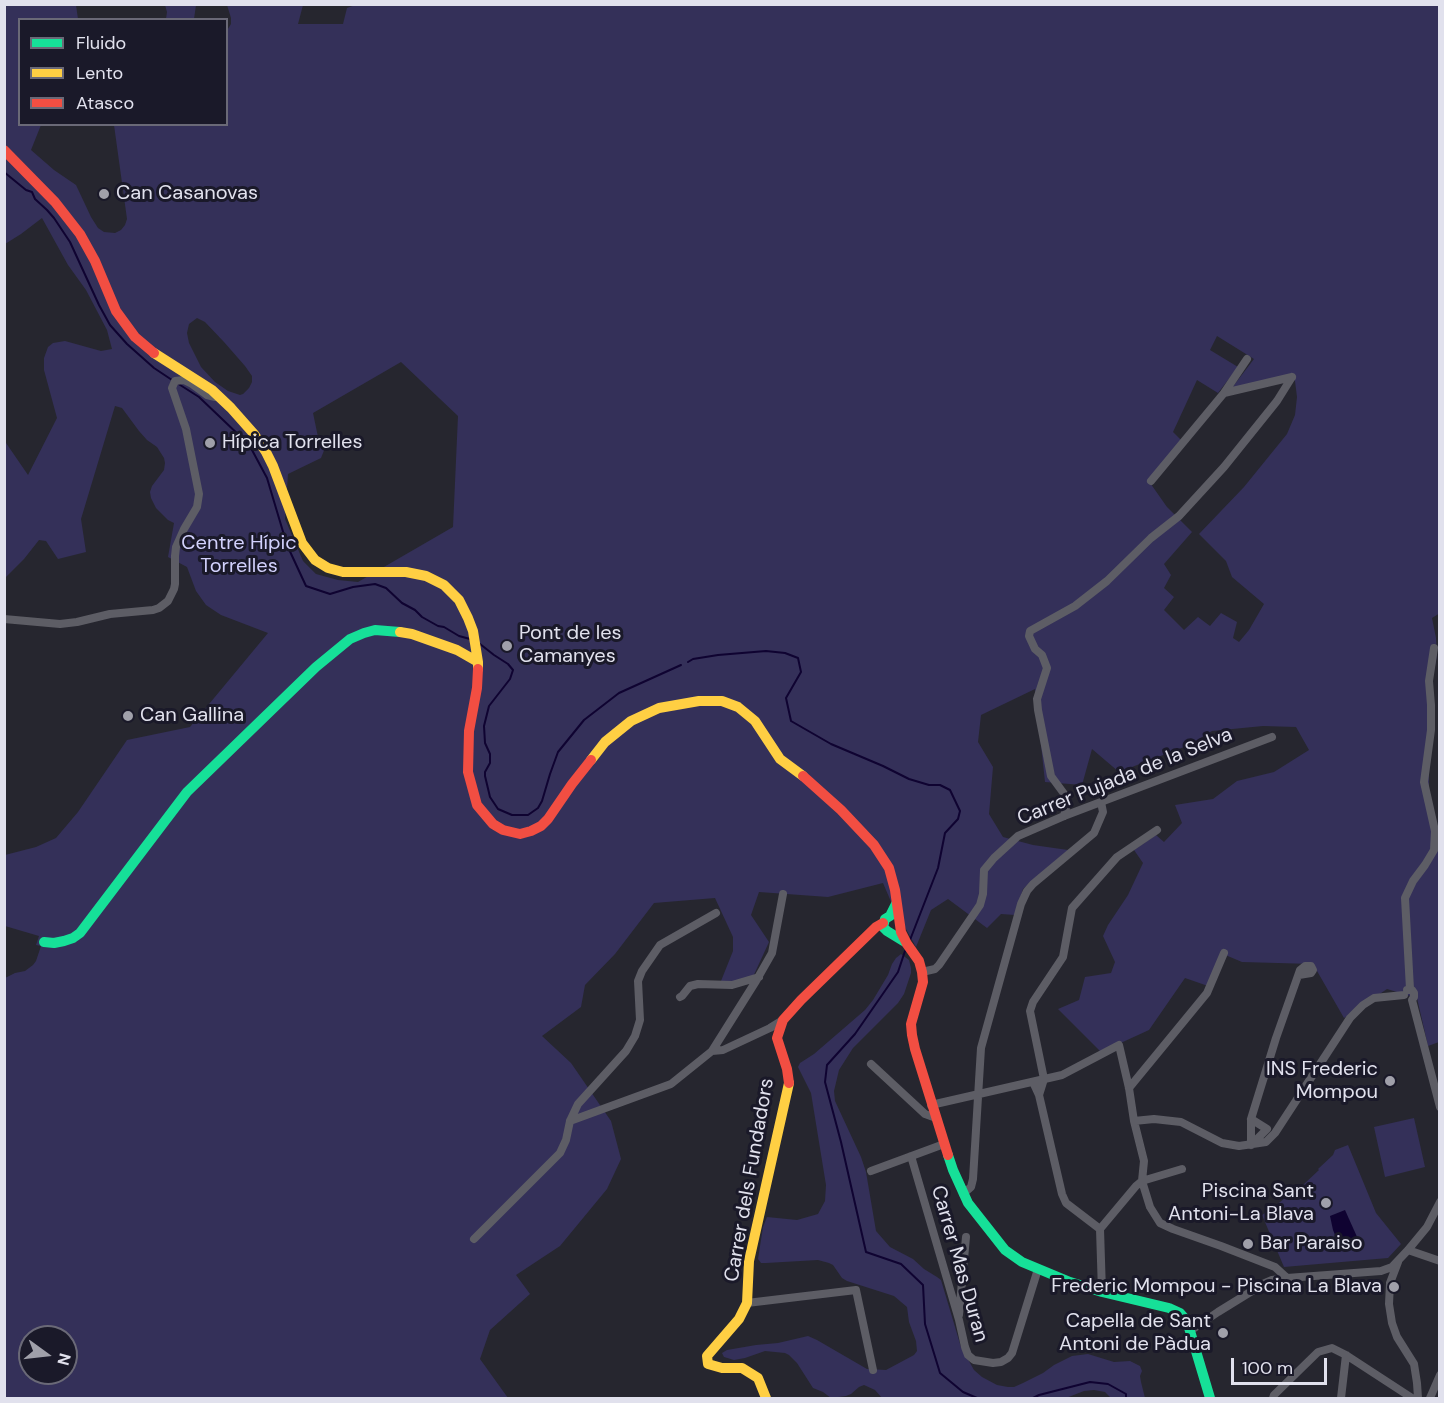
<!DOCTYPE html>
<html>
<head>
<meta charset="utf-8">
<style>
  body { margin:0 }
  #map { position:relative; width:1444px; height:1403px; overflow:hidden; background:#26262f; font-family:"DM Sans",sans-serif }
  canvas { display:block }
  .frame { position:absolute; inset:0; border:6px solid #e1e1ed; pointer-events:none }
  .legend { position:absolute; left:18px; top:18px; width:210px; height:108px; box-sizing:border-box; background:#1a1929; border:2px solid #6a6977; margin:0; padding:8px 10px; list-style:none; font-size:18px; color:#e1e1ed }
  .legend li { display:flex; align-items:center; gap:12px; height:30px }
  .legend b { width:30px; border:2px solid #6a6977 }
  .north { position:absolute; left:18px; top:1325px; width:60px; height:60px; box-sizing:border-box; background:#1a1929; border:2px solid #6a6977; border-radius:50%; rotate:105deg; font-size:16px; font-weight:700; line-height:24px; text-align:center; color:#e1e1ed }
  .north::after { content:''; display:block; margin:auto; width:21px; height:27px; background:#a0a0aa; clip-path:polygon(50% 0,100% 100%,50% 72%,0 100%) }
  .scale { position:absolute; left:1231px; top:1358px; width:96px; height:27px; box-sizing:border-box; border:3px solid #e1e1ed; border-top:0; padding-left:8px; font-size:18px; line-height:21px; white-space:nowrap; color:#e1e1ed; -webkit-text-stroke:4px #1a1929; paint-order:stroke }
</style>
</head>
<body>
<div id="map">
<canvas width="1444" height="1403"></canvas>
<div class="frame"></div>
<ul class="legend">
<li><b style="height:8px;background:#16e098"></b>Fluido</li>
<li><b style="height:8px;background:#ffcf43"></b>Lento</li>
<li><b style="height:8px;background:#f24e42"></b>Atasco</li>
</ul>
<div class="north">N</div>
<div class="scale">100 m</div>
</div>
<script>
const context = document.querySelector('canvas').getContext('2d');
context.lineJoin = 'round';
function fillPath(path, color) {
  context.fillStyle = color;
  context.fill(path, 'evenodd');
}
function toPath(rows) {
  const path = new Path2D();
  for (const r of rows) {
    path.moveTo(r[0], r[1]);
    for (let i = 2; i < r.length; i += 2) path.lineTo(r[i], r[i + 1]);
  }
  return path;
}
function stroke(path, color, width, dash) {
  context.strokeStyle = color;
  context.lineWidth = width;
  context.lineCap = dash ? 'butt' : 'round';
  context.setLineDash(dash || []);
  context.stroke(path);
}
function label(font, color, halo, rows, align = 'center') {
  context.font = font + ' "DM Sans",sans-serif';
  context.lineWidth = 6;
  context.setLineDash([]);
  context.textBaseline = 'middle';
  context.strokeStyle = halo;
  context.fillStyle = color;
  for (const [text, x, y, turn = 0] of rows) {
    context.save();
    context.translate(x, y);
    context.rotate((+turn || 0) * Math.PI / 180);
    context.textAlign = isNaN(turn) ? turn : align;
    if (halo) context.strokeText(text, 0, 0);
    context.fillText(text, 0, 0);
    context.restore();
  }
}
const green = toPath([
  [358,4,1439,5,1440,613,1432,618,1436,638,1437,655,1432,682,1435,716,1429,771,1429,794,1437,844,1440,849,1439,1042,1428,1046,1417,998,1387,989,1344,1018,1313,964,1242,962,1223,954,1208,986,1185,978,1149,1030,1101,1052,1058,1009,1079,1000,1085,977,1111,973,1115,962,1103,936,1108,925,1128,895,1143,863,1134,850,1156,835,1164,842,1182,823,1175,805,1213,799,1237,781,1274,772,1309,750,1296,727,1263,726,1212,731,1189,745,1119,772,1092,749,1082,785,1045,782,1035,689,981,715,978,742,993,767,989,814,1003,837,1033,845,1068,850,1023,889,1015,915,1001,914,987,928,948,899,931,910,916,947,892,904,883,883,828,897,759,892,751,915,769,942,752,979,719,986,733,951,733,937,715,898,654,903,615,954,585,985,581,1007,542,1036,571,1063,611,1121,621,1159,607,1189,560,1246,516,1275,530,1294,490,1330,480,1359,508,1398,5,1398,5,978,15,973,25,971,33,965,36,961,41,946,36,945,39,936,5,926,5,855,36,847,56,838,78,812,127,740,190,727,268,633,221,615,206,605,196,591,187,567,168,557,174,523,168,520,156,508,151,498,150,492,152,486,164,470,165,463,164,458,157,447,147,440,139,431,122,408,115,406,81,519,86,552,58,559,46,541,39,540,24,559,5,578,4,440,28,475,57,418,44,370,44,358,48,347,53,343,65,341,101,351,112,349,107,330,86,290,68,265,42,218,21,234,5,244,5,5,76,5,78,19,20,20,20,124,41,125,31,150,54,170,76,185,91,217,98,228,104,232,115,233,121,230,125,225,127,219,114,125,226,124,226,32,231,24,231,18,227,5,303,5,298,24,343,24,347,8],
  [197,318,205,322,224,342,245,366,252,376,252,382,249,388,243,394,240,395,228,391,215,382,201,367,189,343,187,333,189,324],
  [1217,336,1254,359,1231,389,1289,375,1295,381,1297,397,1295,415,1287,434,1244,487,1199,534,1226,561,1232,577,1264,604,1249,630,1239,642,1233,638,1237,622,1221,613,1210,626,1198,617,1184,630,1164,610,1174,597,1164,588,1171,575,1164,564,1192,532,1167,507,1148,480,1181,440,1173,432,1197,380,1218,393,1238,367,1210,350],
  [401,362,458,416,453,527,358,582,338,580,316,574,303,561,285,519,288,474,321,458,325,448,318,437,313,413],
  [30,1337,66,1337,66,1373,30,1373],
  [165,5,196,5,194,19,166,19,167,12],
  [901,954,909,960,911,968,911,973,904,994,898,1003,853,1048,839,1070,834,1091,835,1101,861,1157,866,1172,876,1231,890,1247,913,1259,924,1269,937,1277,941,1280,961,1347,974,1370,982,1377,997,1385,1008,1387,1014,1387,1023,1383,1043,1373,1054,1365,1072,1356,1088,1354,1114,1362,1130,1361,1140,1366,1142,1371,1140,1376,1141,1382,1145,1398,1111,1398,1105,1392,1094,1390,1084,1391,1066,1398,882,1398,875,1390,864,1385,859,1387,851,1394,846,1396,831,1398,823,1392,813,1388,797,1363,789,1355,785,1353,765,1351,745,1358,734,1360,724,1357,722,1353,727,1350,756,1345,778,1343,808,1336,817,1340,867,1369,886,1370,914,1355,917,1351,916,1341,909,1322,907,1307,894,1296,847,1281,842,1278,833,1265,829,1263,818,1260,766,1263,761,1263,758,1259,763,1227,767,1217,797,1220,818,1214,825,1201,826,1185,811,1093,798,1067,800,1063,814,1054,865,1010,873,1000,888,975,892,964,896,958],
  [1414,1118,1425,1167,1385,1177,1374,1127],
  [1348,1145,1376,1213,1401,1244,1388,1258,1284,1267,1262,1215,1274,1207,1285,1198,1288,1199,1319,1170,1318,1169,1333,1155,1335,1150]
]);
const water = toPath([
  [1345,1210,1358,1239,1340,1247,1333,1230,1330,1216]
]);
const stream = toPath([
  [4,172,26,190,32,192,35,199,47,210,54,218,70,242,99,305,110,325,127,344,154,368,172,380],
  [177,383,199,397,243,439,252,450,267,478,287,545,306,586,330,594,353,587,375,584,386,588,402,603,415,610,422,617,438,626,444,627,459,636,470,639],
  [480,644,494,655,508,664,513,670,510,679,489,706,484,726,485,743,490,754,490,763,485,772,485,776,490,797,498,809,512,815,528,815,538,808,542,801,550,774,558,752,584,720,619,693,681,665],
  [688,662,693,659,718,655,766,651,785,653,798,658,801,672,786,698,791,721,831,744,883,766,909,779,929,785,940,785,950,790,960,811,958,819,945,833,938,868,910,940],
  [905,951,898,972,855,1034,827,1065,825,1082,841,1142,866,1252,901,1264,923,1285,925,1324,940,1373,963,1392,977,1398],
  [1033,1398,1039,1395,1090,1382,1108,1384,1126,1394,1126,1398]
]);
const street = toPath([
  [1224,393,1247,359],
  [1151,481,1224,393,1292,377],
  [4,619,60,624,77,622,110,614,153,610,159,608,168,601,174,589,175,584,175,556,176,547,184,529,197,507,199,494,186,429,172,388,175,381,184,380,192,384,207,395,215,397,219,397],
  [1064,816,1067,803,1065,795,1051,776,1038,710,1037,699,1047,668,1042,655,1035,649,1029,636,1030,631,1075,606,1107,581,1151,538,1179,516,1224,467,1277,401,1292,377],
  [922,972,935,969,939,965,980,905,983,894,984,870,994,858,1018,836,1064,816,1272,737],
  [1410,989,1405,898,1413,881,1425,865,1434,850,1435,831,1424,782,1431,730,1431,705,1429,681,1434,648],
  [1407,990,1412,990,1414,993,1414,997,1412,1000,1440,1107],
  [680,997,682,996,690,986,698,984,732,985,759,977],
  [712,1051,756,981,772,953,783,894],
  [871,1064,925,1114,936,1118],
  [1033,1082,1039,1095,1062,1194,1066,1203,1100,1229],
  [1129,1088,1207,993,1224,953],
  [1039,1095,1044,1079,1030,1011,1033,1002,1063,957,1072,908,1117,857,1157,830],
  [931,1105,1062,1075,1119,1045,1129,1088,1134,1121,1144,1161,1142,1181,1150,1207,1160,1223,1173,1229,1221,1246,1275,1267,1287,1278],
  [1251,1119,1267,1129,1251,1145],
  [570,1121,671,1084,712,1051,723,1050,770,1028,783,1020],
  [1134,1121,1154,1119,1181,1122,1222,1143,1239,1146,1266,1142,1275,1133,1350,1018,1363,1005,1374,998,1404,995],
  [1251,1145,1251,1119,1276,1038,1300,970,1305,966,1311,966,1313,970,1311,973,1299,975],
  [911,1156,959,1320,965,1347,968,1355,974,1360,993,1363,1001,1362,1008,1358,1012,1353,1038,1269],
  [871,1171,944,1144],
  [963,1194,971,1187,973,1179,981,1048,1021,904,1027,891,1033,884,1094,833,1103,812,1101,802],
  [474,1239,560,1153,566,1140,570,1121,578,1104,626,1051,635,1036,640,1020,638,981,642,971,660,945,716,913],
  [1408,1250,1440,1261],
  [1398,1262,1390,1283,1389,1304,1392,1323,1397,1337,1414,1364,1417,1383,1418,1398],
  [1102,1292,1100,1229,1136,1186,1142,1181,1182,1169],
  [747,1303,856,1290,873,1370],
  [959,1315,966,1237],
  [1190,1331,1218,1312,1265,1283,1272,1280,1287,1278,1381,1271,1392,1267,1408,1250,1427,1227,1440,1202],
  [1273,1398,1274,1395,1318,1352,1332,1348,1346,1355,1412,1398],
  [1341,1398,1346,1355],
  [1430,1398,1440,1375]
]);
const fast = toPath([
  [896,904,890,916,885,919,883,927,887,931,905,942],
  [44,942,54,943,64,941,73,938,80,933,187,792,316,667,350,639,364,633,375,630,400,632],
  [948,1155,953,1170,968,1203,1005,1250,1022,1262,1070,1282,1102,1292,1169,1308,1180,1313,1187,1321,1210,1398]
]);
const slow = toPath([
  [154,353,212,390,231,408,254,434,266,452,273,466,302,543,315,560,328,568,343,572,406,572,426,576,444,585,459,600,468,618,473,631,478,662,478,669],
  [400,632,412,634,457,650,478,662],
  [591,760,605,742,631,721,659,708,699,701,722,701,738,707,755,721,780,759,803,776],
  [766,1398,758,1378,742,1368,722,1368,708,1364,707,1356,739,1319,747,1303,749,1261,789,1083]
]);
const jam = toPath([
  [4,150,55,202,80,234,95,261,116,311,135,337,154,353],
  [478,669,477,688,469,731,468,772,477,805,493,824,503,830,520,834,531,831,541,826,548,819,572,784,591,760],
  [803,776,841,810,874,845,889,868,895,890,901,932,907,944,919,961,922,972,923,982,911,1024,912,1035,915,1049,948,1155],
  [789,1083,787,1069,777,1038,783,1020,801,1000,876,927,883,923]
]);
const markers = [
  [104,194,6,"#a0a0aa"],
  [210,443,6,"#a0a0aa"],
  [507,646,6,"#a0a0aa"],
  [128,716,6,"#a0a0aa"],
  [1390,1081,6,"#a0a0aa"],
  [1326,1203,6,"#a0a0aa"],
  [1248,1244,6,"#a0a0aa"],
  [1394,1287,6,"#a0a0aa"],
  [1223,1333,6,"#a0a0aa"]
];
const poiNames = [
  ["Can Casanovas",116,194],
  ["Hípica Torrelles",222,443],
  ["Pont de les",519,634],
  ["Camanyes",519,657],
  ["Can Gallina",140,716],
  ["INS Frederic",1378,1070,"right"],
  ["Mompou",1378,1093,"right"],
  ["Piscina Sant",1314,1192,"right"],
  ["Antoni-La Blava",1314,1215,"right"],
  ["Bar Paraiso",1260,1244],
  ["Frederic Mompou - Piscina La Blava",1382,1287,"right"],
  ["Capella de Sant",1211,1322,"right"],
  ["Antoni de Pàdua",1211,1345,"right"]
];
const parkNames = [
  ["Centre Hípic",239,544],
  ["Torrelles",239,567]
];
const streetNames = [
  ["Carrer Pujada de la Selva",1125,777,-22],
  ["Carrer dels Fundadors",750,1180,-80],
  ["Carrer Mas Duran",959,1264,74]
];
fillPath(green, '#343059');
fillPath(water, '#0f0331');
stroke(stream, '#0f0331', 2);
stroke(street, '#5d5d65', 8);
stroke(fast, '#16e098', 10);
stroke(slow, '#ffcf43', 10);
stroke(jam, '#f24e42', 10);
for (const [x, y, r, color] of markers) {
  const dot = new Path2D();
  dot.arc(x, y, r, 0, 2 * Math.PI);
  context.fillStyle = color;
  context.fill(dot);
  stroke(dot, '#1a1929', 2);
}
label('20px', '#e1e1ed', '#1a1929', poiNames, 'left');
label('20px', '#d2d1fc', '#1a1929', parkNames);
label('20px', '#e1e1ed', '#1a1929', streetNames);
</script>
</body>
</html>
